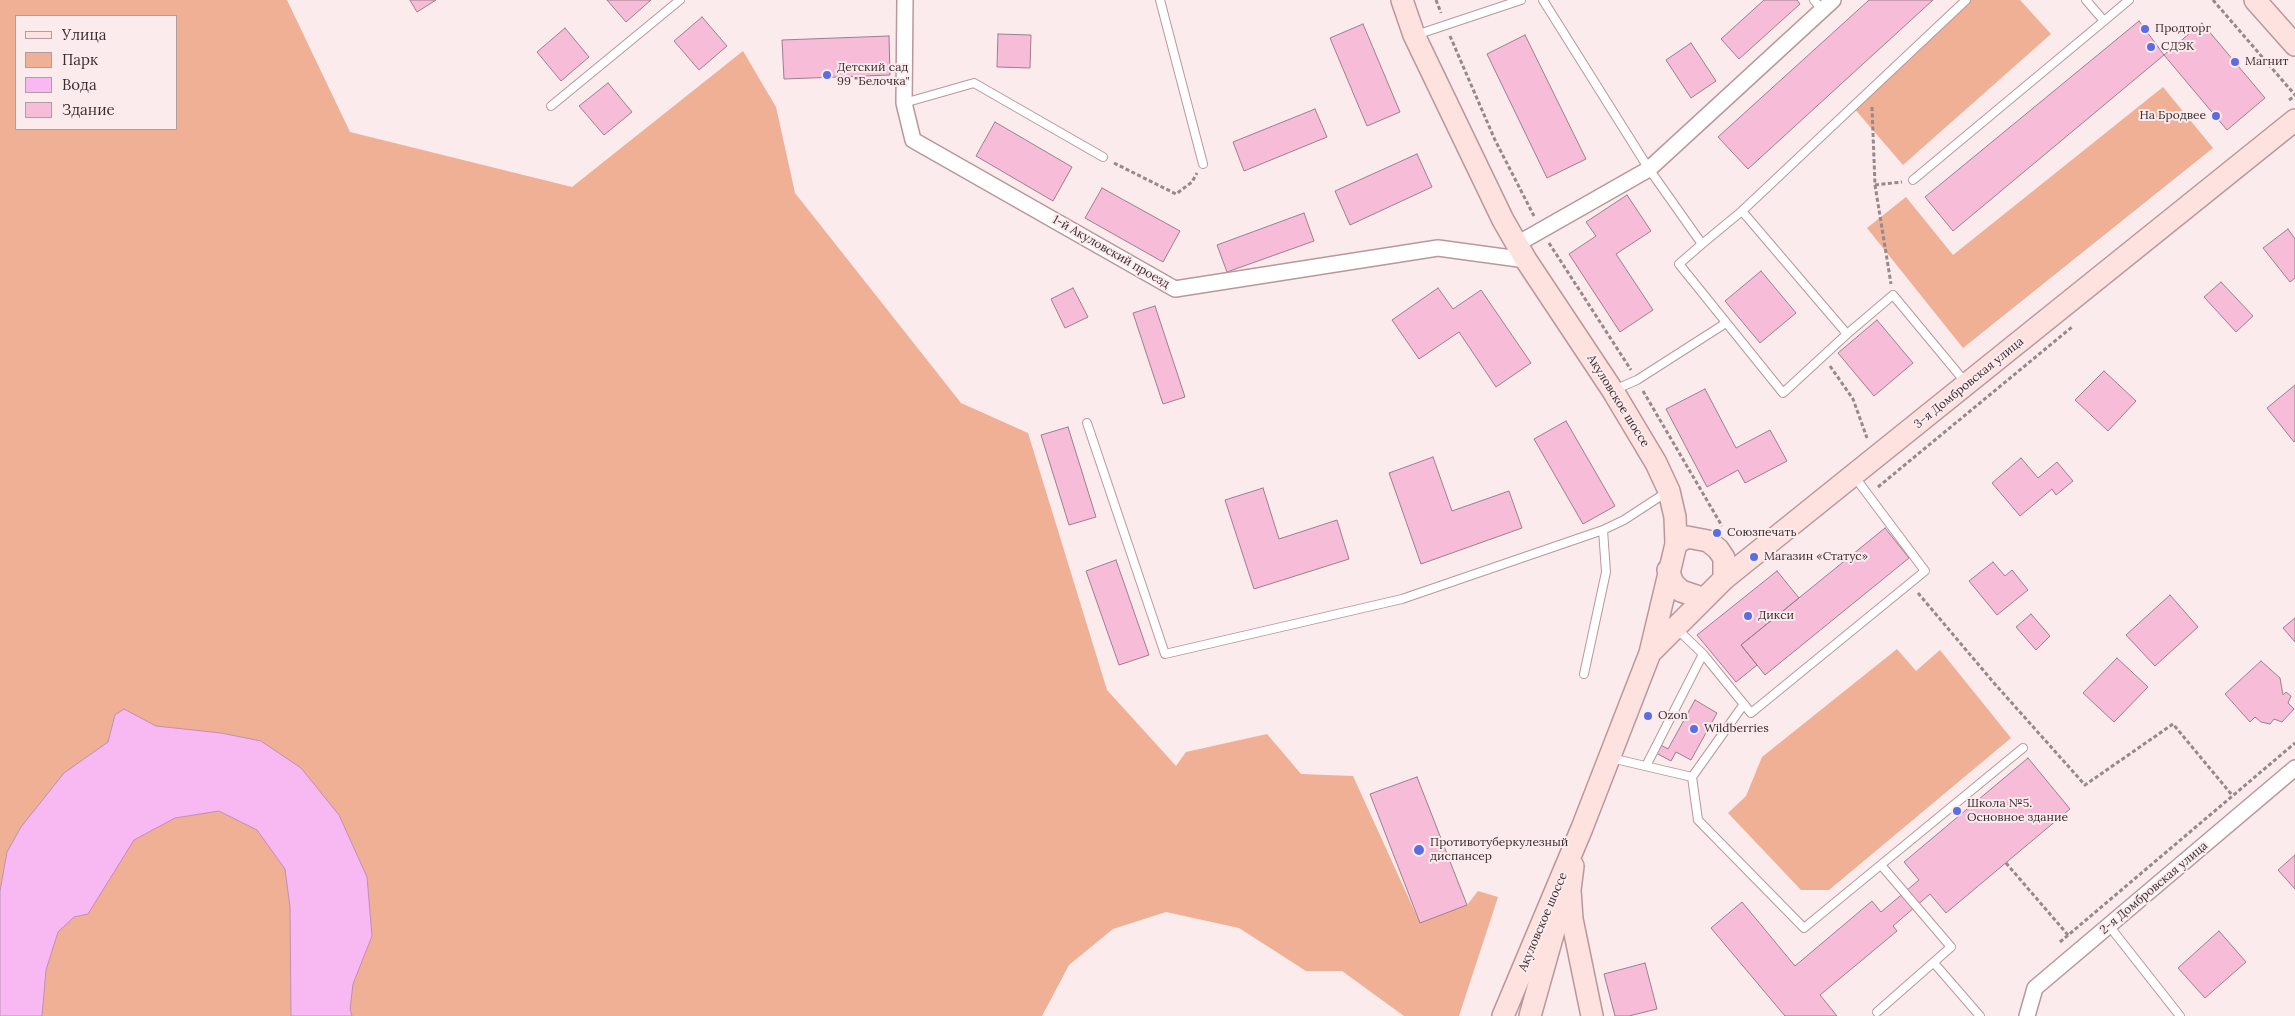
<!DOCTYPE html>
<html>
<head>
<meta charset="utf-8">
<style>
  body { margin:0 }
  #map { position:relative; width:2295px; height:1016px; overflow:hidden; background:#fbebed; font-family:Lora,serif }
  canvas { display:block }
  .legend { position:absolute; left:15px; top:15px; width:162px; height:115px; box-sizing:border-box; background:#fbebed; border:1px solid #af9fa1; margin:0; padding:6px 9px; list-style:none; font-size:15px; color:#3c2d30 }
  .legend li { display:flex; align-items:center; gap:10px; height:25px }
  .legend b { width:25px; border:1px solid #af9fa1 }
</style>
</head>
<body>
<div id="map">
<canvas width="2295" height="1016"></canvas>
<ul class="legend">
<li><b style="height:6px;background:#fde2e0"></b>Улица</li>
<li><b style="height:14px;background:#efb095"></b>Парк</li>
<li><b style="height:14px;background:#f8b9f2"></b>Вода</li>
<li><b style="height:14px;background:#f7bcd8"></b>Здание</li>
</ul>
</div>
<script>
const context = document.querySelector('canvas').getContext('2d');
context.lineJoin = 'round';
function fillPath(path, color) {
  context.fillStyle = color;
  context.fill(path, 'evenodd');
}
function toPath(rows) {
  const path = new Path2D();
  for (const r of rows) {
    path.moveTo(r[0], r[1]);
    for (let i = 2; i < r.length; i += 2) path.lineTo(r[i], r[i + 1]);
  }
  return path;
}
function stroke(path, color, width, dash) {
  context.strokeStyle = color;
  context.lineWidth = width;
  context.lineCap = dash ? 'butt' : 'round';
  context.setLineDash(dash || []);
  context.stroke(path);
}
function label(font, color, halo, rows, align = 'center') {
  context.font = font + ' Lora,serif';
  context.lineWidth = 4;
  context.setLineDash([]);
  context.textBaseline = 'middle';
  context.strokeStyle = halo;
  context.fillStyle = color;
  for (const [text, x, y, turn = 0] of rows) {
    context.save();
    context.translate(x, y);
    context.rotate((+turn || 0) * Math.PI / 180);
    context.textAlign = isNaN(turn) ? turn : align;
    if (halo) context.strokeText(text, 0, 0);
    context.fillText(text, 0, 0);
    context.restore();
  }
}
const green = toPath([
  [0,0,287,0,350,132,572,187,743,51,776,107,795,193,961,403,1028,433,1107,690,1176,766,1186,752,1267,734,1301,774,1353,776,1420,923,1467,905,1478,891,1498,897,1459,1016,1404,1016,1342,971,1306,971,1239,928,1166,912,1113,929,1069,965,1042,1016,0,1016],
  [16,16,176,16,176,129,16,129],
  [1966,0,2020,0,2051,34,1903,165,1853,107],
  [2163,87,2213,148,1963,348,1867,228,1906,197,1953,255],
  [1897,649,1916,671,1940,650,2011,738,1829,890,1801,890,1728,813,1746,796,1762,757]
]);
const water = toPath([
  [124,709,156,726,221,733,261,741,301,768,339,815,367,877,372,936,353,984,350,1009,352,1016,291,1016,290,907,285,869,257,830,219,811,175,818,134,840,88,914,74,917,58,932,46,970,42,1016,0,1016,0,891,7,852,21,827,64,773,108,742,115,715,124,709]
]);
const building = toPath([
  [410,0,436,0,417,12,410,0],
  [607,0,651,0,626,22,607,0],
  [1764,0,1797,0,1800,4,1739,59,1721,39,1764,0],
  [1869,0,1933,0,1748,169,1718,137,1869,0],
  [702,17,727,46,699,70,674,41,702,17],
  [2139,21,2164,55,1953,231,1925,197,2139,21],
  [2202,23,2265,98,2227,130,2164,55,2202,23],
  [1363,24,1400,112,1367,126,1330,38,1363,24],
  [565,28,589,57,561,81,537,52,565,28],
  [998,34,1031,35,1030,68,997,67,998,34],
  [1525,35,1586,159,1547,178,1487,54,1525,35],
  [889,36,890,75,784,79,782,40,889,36],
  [1691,43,1716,81,1691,98,1666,60,1691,43],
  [608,83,632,112,604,135,579,106,608,83],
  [1315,109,1327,137,1244,171,1233,142,1315,109],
  [995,122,1072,167,1053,201,976,156,995,122],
  [1417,154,1432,187,1350,225,1335,191,1417,154],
  [1102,188,1180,231,1163,262,1085,218,1102,188],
  [1627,195,1651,231,1616,254,1653,310,1620,332,1569,254,1596,236,1586,222,1627,195],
  [1304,213,1314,241,1227,272,1217,245,1304,213],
  [2288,229,2295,239,2295,278,2290,282,2263,248,2288,229],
  [1761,271,1796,313,1760,343,1725,301,1761,271],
  [2221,282,2253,316,2236,332,2204,297,2221,282],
  [1073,288,1088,317,1065,328,1051,299,1073,288],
  [1438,288,1453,309,1481,290,1531,363,1496,387,1459,332,1419,359,1392,320,1438,288],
  [1155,306,1185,397,1163,404,1133,313,1155,306],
  [1877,320,1913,363,1874,396,1838,353,1877,320],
  [2104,371,2136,401,2108,431,2075,400,2104,371],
  [2295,385,2295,441,2294,442,2267,408,2295,385],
  [1705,389,1736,448,1770,430,1787,461,1745,483,1738,470,1707,487,1666,409,1705,389],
  [1566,421,1615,506,1583,524,1534,439,1566,421],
  [1068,427,1096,517,1069,525,1041,435,1068,427],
  [1433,457,1452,511,1509,491,1522,528,1421,564,1389,473,1433,457],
  [2021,458,2038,478,2057,462,2073,481,2056,495,2052,489,2020,516,1992,483,2021,458],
  [1263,488,1279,539,1337,520,1349,559,1254,589,1225,500,1263,488],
  [1885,528,1909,558,1765,675,1741,645,1885,528],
  [1116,560,1149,655,1119,665,1086,571,1116,560],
  [1993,562,2005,576,2012,570,2028,590,1997,615,1969,581,1993,562],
  [1777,571,1799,598,1741,645,1757,665,1736,682,1697,635,1777,571],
  [2170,595,2198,627,2155,666,2126,635,2170,595],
  [2031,614,2050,636,2036,650,2016,627,2031,614],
  [2295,618,2295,642,2283,628,2295,618],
  [2117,658,2148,687,2114,722,2083,693,2117,658],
  [2261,661,2280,678,2283,695,2286,692,2291,696,2288,703,2294,709,2282,722,2274,719,2270,724,2261,722,2255,717,2250,722,2225,694,2261,661],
  [1695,700,1717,713,1691,760,1676,752,1671,761,1656,753,1661,745,1668,749,1695,700],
  [2028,758,2070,809,1946,913,1930,894,1893,926,1897,931,1820,995,1837,1016,1785,1016,1711,928,1742,902,1795,966,1872,901,1881,912,1919,880,1904,862,2028,758],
  [1417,777,1467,905,1420,923,1370,794,1417,777],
  [2295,855,2295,889,2278,870,2295,855],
  [2219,931,2246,962,2205,998,2178,968,2219,931],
  [1645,963,1657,1009,1629,1016,1615,1016,1604,974,1645,963]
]);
const path = toPath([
  [1436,0,1441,13],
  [2213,0,2295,95],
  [1450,36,1495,140,1534,216],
  [2289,100,2295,96],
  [1872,107,1875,185,1891,284],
  [1114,163,1176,194,1192,182,1197,173],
  [1875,185,1902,182],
  [1549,243,1631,370],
  [1830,366,1853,399,1867,438],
  [1643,391,1722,526],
  [1878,487,2072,327],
  [1918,593,1994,683,2085,785,2173,724,2232,795],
  [2006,863,2068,935],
  [2060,942,2295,743]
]);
const lane = toPath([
  [1160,0,1203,164],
  [1543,0,1649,169,1702,244,1742,211],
  [1814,0,1822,10],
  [1966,0,1742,211,1847,334,1893,295,1966,383],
  [2086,0,2104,21,2129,0],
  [1416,35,1521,0],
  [904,103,974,83,1103,157],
  [551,106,680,0],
  [1913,180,2104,21],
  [1702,244,1679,264,1783,393,1847,334],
  [1614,390,1637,380,1726,323],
  [1087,423,1165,654,1402,599,1603,530],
  [1677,629,1703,654,1751,713,1925,571,1854,476],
  [1584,674,1606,572,1603,530,1624,520,1667,492],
  [1611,758,1692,777,1744,704],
  [1646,766,1703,654],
  [1692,777,1698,820,1804,928,2023,748],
  [2110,927,2180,1016],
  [1934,963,1980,1016],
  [1877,1012,1951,947,1881,865]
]);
const street = toPath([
  [905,0,904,103,913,140,1175,289,1438,248,1526,260],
  [1517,244,1649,169,1833,0],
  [2027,1016,2035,988,2295,768]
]);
const secondary = toPath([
  [1402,0,1414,35,1503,220,1526,260,1613,391,1656,463,1669,491,1675,517,1676,544,1650,653,1582,828,1503,1016],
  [2255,0,2295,45],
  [1676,544,1687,537,1708,541,1718,549,1724,558,1724,579],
  [1668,570,1673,583,1681,591,1702,598],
  [1650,653,1724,579,2295,120],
  [1573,866,1570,890,1572,919,1592,1016],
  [1530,1016,1559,913]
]);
const markers = [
  [2145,29,5,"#5c6de4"],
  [2151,47,5,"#5c6de4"],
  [2235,62,5,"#5c6de4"],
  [827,75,5,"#5c6de4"],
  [2216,116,5,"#5c6de4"],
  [1717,533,5,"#5c6de4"],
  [1754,557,5,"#5c6de4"],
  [1748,616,5,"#5c6de4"],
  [1648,716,5,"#5c6de4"],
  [1694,729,5,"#5c6de4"],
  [1957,811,5,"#5c6de4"],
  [1419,850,6,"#5c6de4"]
];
const poiNames = [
  ["Продторг",2155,29],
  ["СДЭК",2161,47],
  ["Магнит",2245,62],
  ["Детский сад",837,68],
  ["99 \"Белочка\"",837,82],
  ["На Бродвее",2206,116,"right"],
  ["Союзпечать",1727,533],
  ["Магазин «Статус»",1764,557],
  ["Дикси",1758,616],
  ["Ozon",1658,716],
  ["Wildberries",1704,729],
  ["Школа №5.",1967,804],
  ["Основное здание",1967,818],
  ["Противотуберкулезный",1430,843],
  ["диспансер",1430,857]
];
const streetNames = [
  ["1-й Акуловский проезд",1111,252,30],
  ["3-я Домбровская улица",1969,383,-39],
  ["Акуловское шоссе",1618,401,58],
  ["2-я Домбровская улица",2154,888,-40],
  ["Акуловское шоссе",1543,922,-67]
];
fillPath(green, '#efb095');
fillPath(water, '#f8b9f2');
stroke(water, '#c08fb8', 1);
fillPath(building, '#f7bcd8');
stroke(building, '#9d7e8d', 1);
stroke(lane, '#ba979c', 10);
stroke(street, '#ba979c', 18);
stroke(secondary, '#ba979c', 24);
stroke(path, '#97888a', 3, [4, 2.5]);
stroke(lane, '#fff', 8);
stroke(street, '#fff', 15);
stroke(secondary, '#fde2e0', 21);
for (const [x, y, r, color] of markers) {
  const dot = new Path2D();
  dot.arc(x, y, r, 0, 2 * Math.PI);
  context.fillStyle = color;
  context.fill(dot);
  stroke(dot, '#fbebed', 2);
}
label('12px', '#3c2d30', '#fbebed', poiNames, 'left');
label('12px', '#3c2d30', '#fbebed', streetNames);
</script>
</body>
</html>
